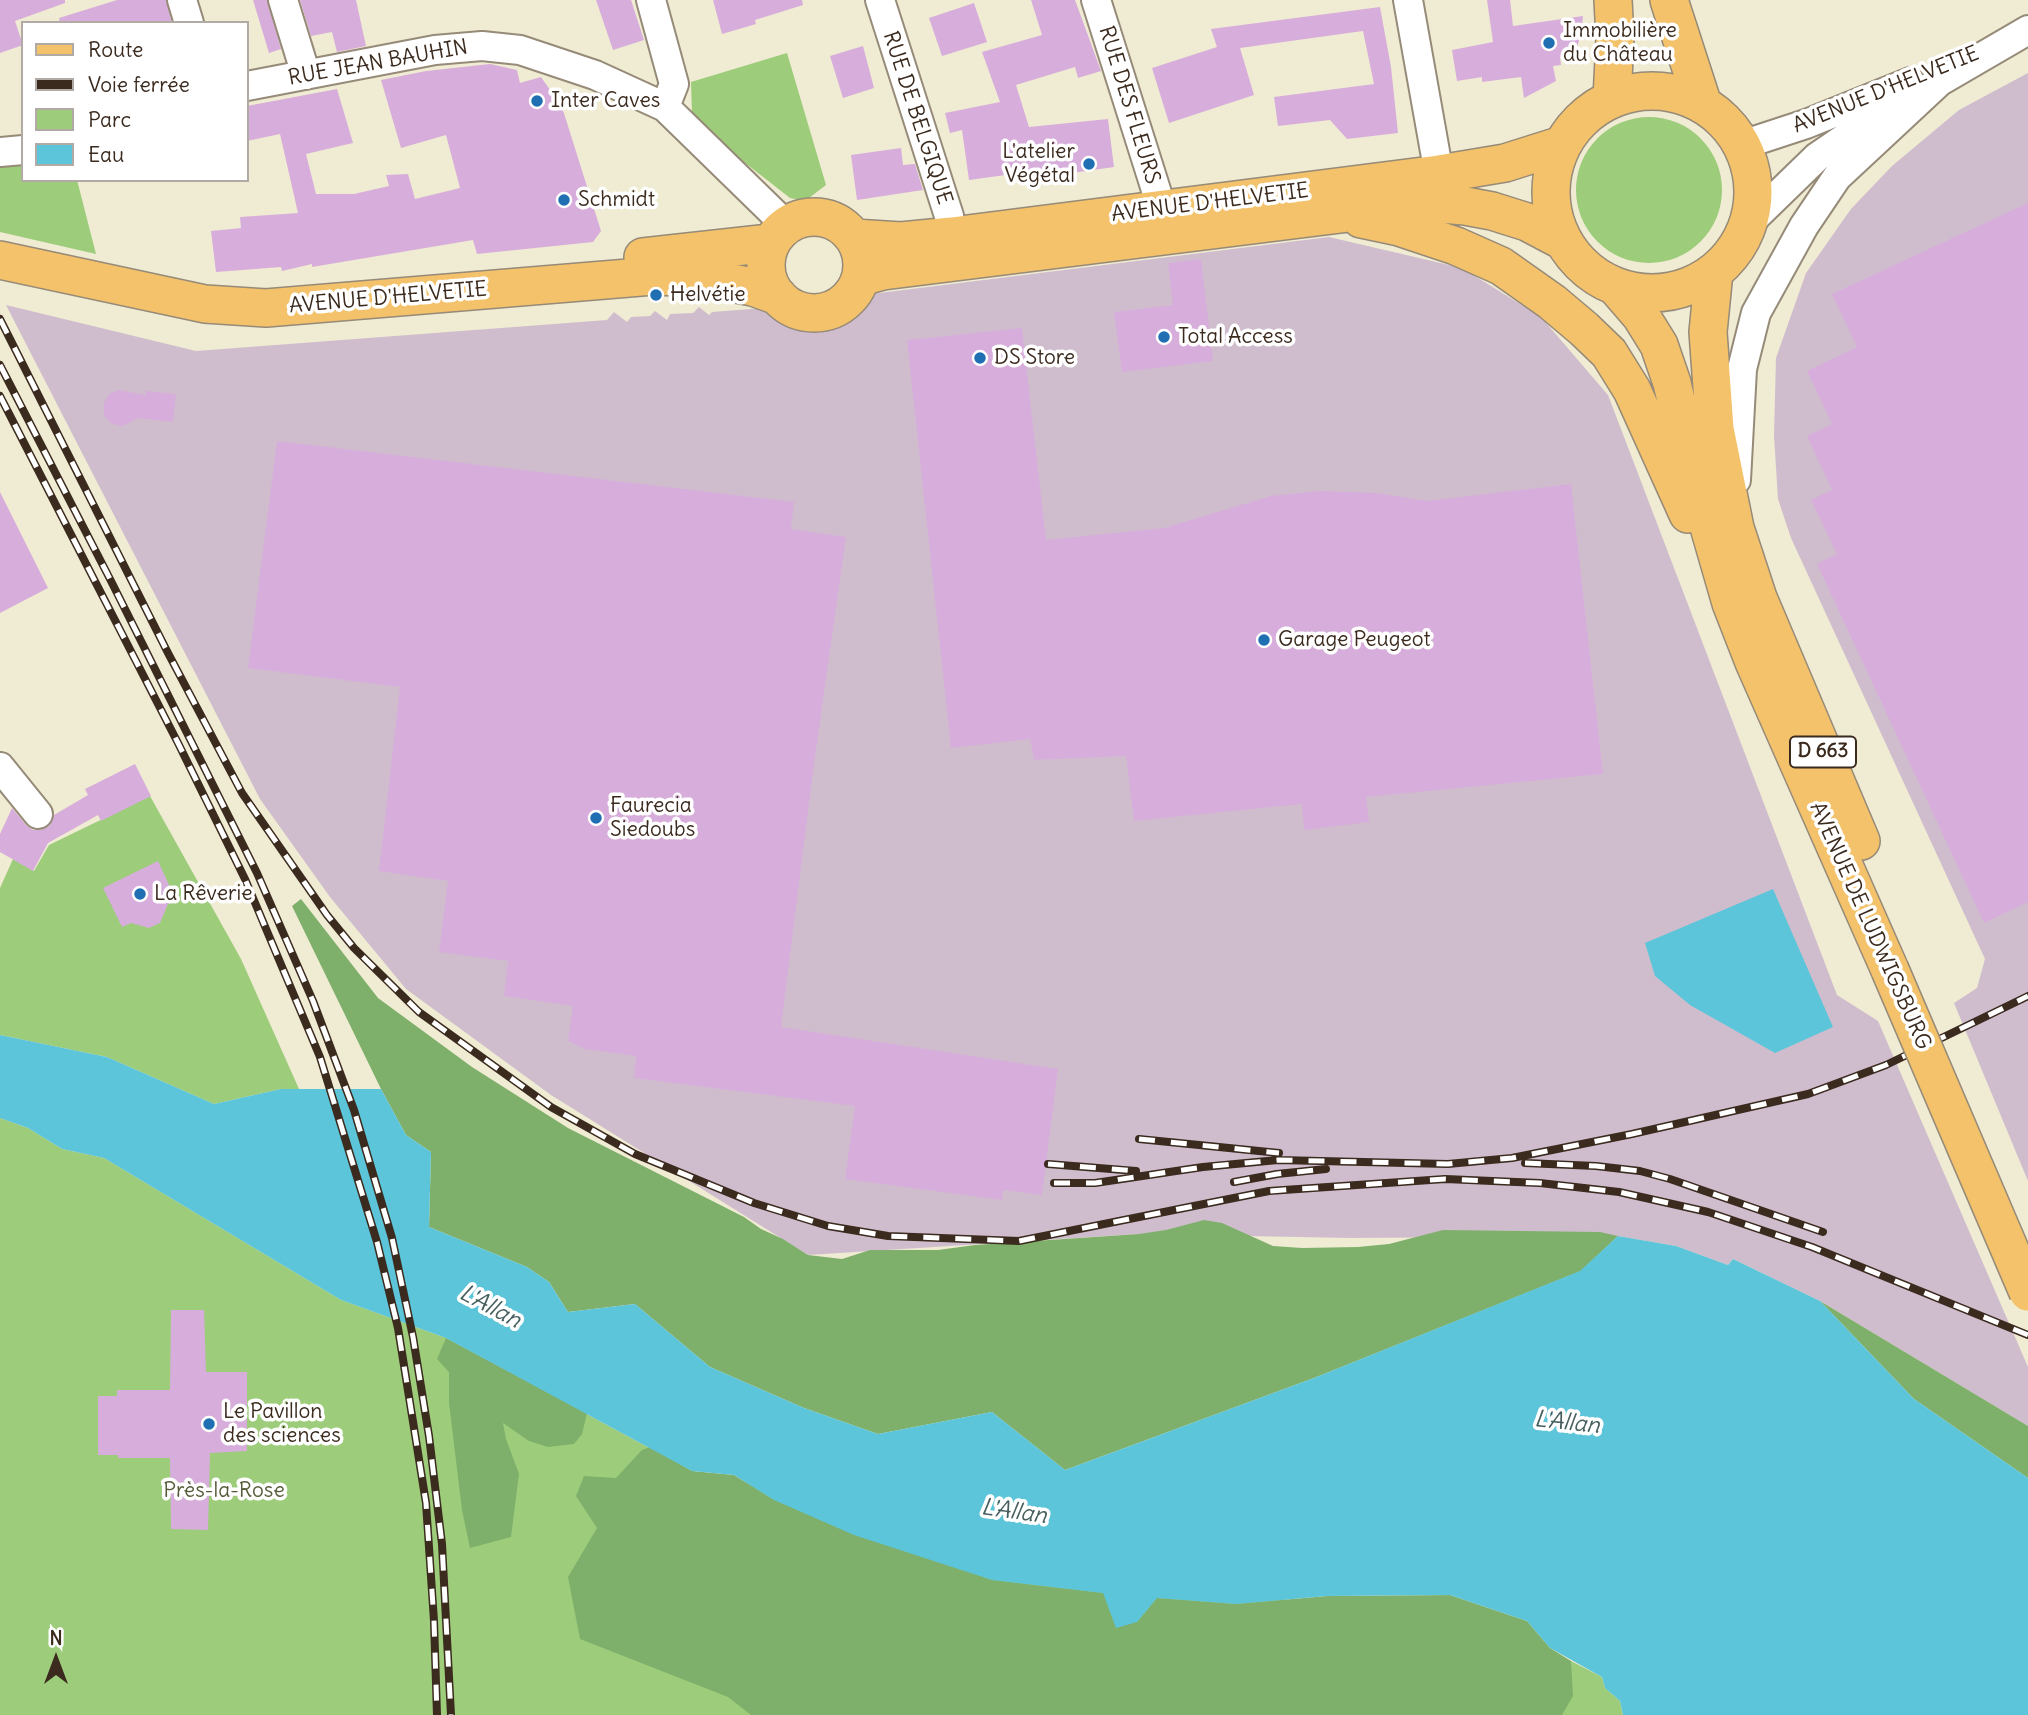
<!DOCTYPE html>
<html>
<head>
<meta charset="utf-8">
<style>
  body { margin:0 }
  #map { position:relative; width:2028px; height:1715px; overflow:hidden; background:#f0ebd3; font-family:Delius,sans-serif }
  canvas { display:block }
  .legend { position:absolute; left:21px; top:21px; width:228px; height:161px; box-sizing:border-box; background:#fff; border:2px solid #b1aaa5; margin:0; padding:9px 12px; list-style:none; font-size:21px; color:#3b2a1e }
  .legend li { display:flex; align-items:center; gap:14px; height:35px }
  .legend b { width:35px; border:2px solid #b1aaa5 }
  .north { position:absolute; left:21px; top:1624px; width:70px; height:70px; -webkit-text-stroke:5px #fff; paint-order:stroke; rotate:0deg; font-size:19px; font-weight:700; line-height:28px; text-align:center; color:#3b2a1e }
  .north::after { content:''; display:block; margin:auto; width:24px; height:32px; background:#3b2a1e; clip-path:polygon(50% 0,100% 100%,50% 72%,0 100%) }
</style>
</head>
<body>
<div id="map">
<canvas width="2028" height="1715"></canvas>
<ul class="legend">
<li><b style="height:9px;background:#f4c26a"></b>Route</li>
<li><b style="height:9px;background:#3b2a1e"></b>Voie ferrée</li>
<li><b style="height:19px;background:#9dcc7b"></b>Parc</li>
<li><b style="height:19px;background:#5dc5d9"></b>Eau</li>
</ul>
<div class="north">N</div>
</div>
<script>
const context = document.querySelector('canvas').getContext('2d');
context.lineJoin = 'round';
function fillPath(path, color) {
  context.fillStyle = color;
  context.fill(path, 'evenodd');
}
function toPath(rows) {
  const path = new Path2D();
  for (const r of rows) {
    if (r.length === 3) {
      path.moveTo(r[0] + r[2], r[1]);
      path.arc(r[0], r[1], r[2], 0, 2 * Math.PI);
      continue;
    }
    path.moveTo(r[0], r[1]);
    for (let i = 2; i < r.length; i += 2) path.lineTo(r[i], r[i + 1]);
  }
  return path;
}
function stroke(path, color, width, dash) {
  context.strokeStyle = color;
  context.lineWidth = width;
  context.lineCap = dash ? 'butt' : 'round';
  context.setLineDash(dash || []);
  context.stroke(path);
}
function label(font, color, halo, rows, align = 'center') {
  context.font = font + ' Delius,sans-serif';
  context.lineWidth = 7;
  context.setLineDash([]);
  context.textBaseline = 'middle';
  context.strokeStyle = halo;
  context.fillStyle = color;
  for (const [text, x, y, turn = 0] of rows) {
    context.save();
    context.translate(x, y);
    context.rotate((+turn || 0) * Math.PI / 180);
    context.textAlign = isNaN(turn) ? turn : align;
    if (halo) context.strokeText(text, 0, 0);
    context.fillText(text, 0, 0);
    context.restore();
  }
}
const industrial = toPath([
  [2028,73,2028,1181,1954,1003,1977,988,1985,959,1791,538,1778,499,1774,436,1776,358,1806,273,1851,209,1892,166,1959,110],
  [1329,237,1462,268,1541,317,1608,395,1837,995,1878,1021,2028,1367,2028,1426,1820,1301,1733,1259,1728,1265,1676,1246,1618,1236,1351,1238,1139,1234,808,1255,551,1095,406,989,330,897,260,799,6,305,196,351,607,320,614,312,627,322,631,317,650,316,655,311,667,320,670,314,693,313,699,307,709,315,712,312,751,309]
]);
const green = toPath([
  [787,53,826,185,805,201,790,198,758,173,731,152,692,114,691,82],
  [1649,190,73],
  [23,164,23,180,77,180,96,254,0,232,0,166],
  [150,796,241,959,299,1089,281,1089,214,1104,107,1057,0,1035,0,888,13,859,34,871,49,845],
  [0,1118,28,1128,62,1149,104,1158,341,1300,446,1338,692,1471,1571,1661,1602,1677,1605,1688,1620,1701,1623,1715,0,1715]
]);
const forest = toPath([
  [301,899,378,998,472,1067,568,1128,744,1217,761,1229,783,1239,808,1255,842,1259,870,1250,938,1250,975,1245,1139,1234,1166,1230,1204,1220,1222,1223,1273,1246,1302,1248,1358,1247,1389,1244,1443,1230,1600,1232,1618,1236,1581,1271,1314,1378,1065,1470,992,1412,878,1434,804,1408,710,1367,635,1304,568,1312,549,1282,527,1267,429,1227,431,1152,406,1135,381,1089,292,906],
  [1820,1301,2028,1426,2028,1478,1914,1399],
  [446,1338,587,1413,582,1434,574,1444,548,1447,529,1441,503,1423,506,1439,519,1474,511,1537,470,1548,462,1510,449,1403,449,1372,437,1359],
  [650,1447,692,1471,734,1475,774,1500,992,1580,1104,1593,1137,1622,1157,1598,1236,1604,1327,1596,1450,1595,1527,1621,1550,1648,1571,1661,1573,1696,1562,1715,751,1715,728,1697,580,1639,568,1577,597,1528,576,1496,584,1476,616,1478,642,1450]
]);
const water = toPath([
  [1773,889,1833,1027,1775,1053,1690,1005,1655,976,1645,943],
  [0,1035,107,1057,214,1104,281,1089,381,1089,406,1135,431,1152,429,1227,527,1267,549,1282,568,1312,635,1304,710,1367,804,1408,878,1434,992,1412,1065,1470,1314,1378,1580,1271,1618,1236,1676,1246,1728,1265,1733,1259,1820,1301,1914,1399,2028,1478,2028,1715,1623,1715,1620,1701,1605,1688,1602,1677,1550,1648,1527,1621,1450,1595,1327,1596,1236,1604,1157,1598,1137,1622,1116,1628,1103,1593,992,1580,854,1535,774,1500,734,1475,692,1471,446,1338,341,1300,104,1158,62,1149,28,1128,0,1118]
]);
const building = toPath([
  [0,0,65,0,65,3,15,21,23,45,0,53],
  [117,0,166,0,172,23,60,23,59,18],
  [253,0,267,0,281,49,269,53],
  [300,0,356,0,366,46,337,52,332,32,311,36],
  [596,0,631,0,644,40,613,50],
  [713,0,802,0,803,5,755,20,756,24,722,34],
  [1031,0,1075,0,1101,71,1078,78,1075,67,1016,85,1029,127,1108,119,1114,167,1044,177,1042,170,969,180,962,130,950,133,945,113,1000,102,982,52,1042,35],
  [1487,0,1510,0,1513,26,1583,16,1581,33,1575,55,1560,57,1561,65,1553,66,1556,81,1524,98,1521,77,1482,82,1482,77,1457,81,1452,50,1493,42],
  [974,3,987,42,942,56,929,18],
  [1380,7,1391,67,1398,133,1347,139,1330,120,1278,126,1274,97,1374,84,1363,31,1240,48,1254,95,1169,123,1152,68,1217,47,1211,29],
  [863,46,874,88,843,98,830,56],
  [490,64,517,70,520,83,541,77,562,107,601,231,593,242,477,254,473,240,312,267,312,264,282,271,281,267,216,272,211,231,241,228,240,217,298,213,280,134,247,141,247,106,337,89,353,143,306,154,316,194,354,194,389,186,386,175,408,174,415,199,460,188,446,135,401,148,381,80,426,71],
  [901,148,903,165,915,164,923,190,857,200,851,155],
  [2028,203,2028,902,1984,923,1817,564,1837,554,1811,500,1832,490,1807,436,1832,424,1807,371,1857,347,1832,294],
  [1201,259,1213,361,1122,372,1114,312,1173,305,1168,263],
  [1022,328,1046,540,1164,528,1271,496,1320,491,1377,493,1427,501,1571,484,1603,774,1366,797,1369,822,1304,830,1302,804,1134,821,1126,756,1034,760,1030,739,951,748,907,340],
  [119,390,146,395,146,391,176,394,173,422,138,418,123,426,112,424,104,415,104,403,109,394],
  [277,441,794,502,791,529,846,537,814,764,781,1027,1058,1069,1042,1195,1003,1190,1002,1200,845,1179,855,1106,634,1078,636,1056,585,1049,568,1041,573,1006,504,996,508,961,439,952,448,881,379,871,400,687,248,668],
  [0,492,48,588,0,613],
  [135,764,151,796,101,821,98,815,48,843,33,871,0,852,0,834,12,808,26,825,33,830,41,830,49,826,54,815,88,795,85,789],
  [158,861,176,900,168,904,160,923,149,928,131,923,122,927,103,888],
  [171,1310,204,1310,206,1372,247,1372,247,1451,210,1453,208,1530,171,1529,170,1458,118,1458,118,1455,98,1455,98,1396,117,1396,117,1390,170,1390]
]);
const minor = toPath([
  [182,0,189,23],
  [283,0,306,75],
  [651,0,674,84,665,107],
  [880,0,949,216,952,236],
  [1096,0,1162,209],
  [1408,0,1439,174],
  [247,86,435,50,482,46,520,50,595,75,665,107,786,225],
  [1742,145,1806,124,1910,82],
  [0,152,23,150],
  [1748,224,1817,157,1858,129,2028,30],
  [1736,480,1742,369,1756,313,1804,226,1837,177,1939,82],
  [0,767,38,814]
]);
const major = toPath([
  [1669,0,1703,105],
  [1652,192,101],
  [1612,99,1615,38,1613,0],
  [814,265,48],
  [1361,219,1399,227,1456,246,1501,266,1552,302,1584,329,1609,353,1632,390,1688,514],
  [854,238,901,241,952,236,1439,174,1505,163,1562,145],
  [643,257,770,243],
  [0,260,205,304,266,308,653,276,705,278,753,287,778,296],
  [1714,272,1708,332,1715,429,1735,528,1758,598,1861,841],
  [861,277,883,271,1429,203,1465,206,1492,211,1527,222,1563,241],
  [1616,287,1641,316,1659,345,1672,383,1692,468,1731,603,1754,662,1890,970]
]);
const rail = toPath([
  [0,319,168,653,242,793,327,915,354,948,419,1012,551,1107,635,1154,754,1203,828,1226,888,1236,1019,1241,1269,1191,1445,1179,1540,1183,1619,1192,1708,1212,1812,1247,2028,1335],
  [0,365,111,581,257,873,313,1001,354,1110,392,1238,413,1337,429,1436,442,1544,451,1715],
  [0,396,178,743,245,879,320,1057,377,1242,398,1328,426,1503,434,1621,437,1715],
  [1139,1139,1279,1153],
  [1525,1163,1596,1166,1640,1171,1670,1179,1823,1232],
  [1048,1164,1136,1171],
  [1234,1182,1277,1174,1326,1169],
  [1054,1183,1095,1183,1203,1167,1278,1160,1448,1164,1512,1158,1632,1134,1808,1094,1886,1065,2028,996]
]);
const majorBridge = toPath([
  [1890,970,2028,1292]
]);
const markers = [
  [1549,43,7,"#1f6fb2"],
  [537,101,7,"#1f6fb2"],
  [1089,164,7,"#1f6fb2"],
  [564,200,7,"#1f6fb2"],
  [656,295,7,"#1f6fb2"],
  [1164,337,7,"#1f6fb2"],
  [980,358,7,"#1f6fb2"],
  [1264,640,7,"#1f6fb2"],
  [596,818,7,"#1f6fb2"],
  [140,894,7,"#1f6fb2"],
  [209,1424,7,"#1f6fb2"]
];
const shields = [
  [1823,752,66]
];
const shieldNames = [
  ["D 663",1823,752]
];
const poiNames = [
  ["Immobilière",1563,31],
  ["du Château",1563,55],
  ["Inter Caves",551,101],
  ["L'atelier",1075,152,"right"],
  ["Végétal",1075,176,"right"],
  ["Schmidt",578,200],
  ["Helvétie",670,295],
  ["Total Access",1178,337],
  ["DS Store",994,358],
  ["Garage Peugeot",1278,640],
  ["Faurecia",610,806],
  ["Siedoubs",610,830],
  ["La Rêverie",154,894],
  ["Le Pavillon",223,1412],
  ["des sciences",223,1436]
];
const streetNames = [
  ["RUE JEAN BAUHIN",378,63,-10],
  ["AVENUE D'HELVETIE",1886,90,-22],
  ["RUE DES FLEURS",1129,105,73],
  ["RUE DE BELGIQUE",917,118,72],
  ["AVENUE D'HELVETIE",1210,203,-7],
  ["AVENUE D'HELVETIE",388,298,-5],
  ["AVENUE DE LUDWIGSBURG",1870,926,66]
];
const parkNames = [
  ["Près-la-Rose",224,1491]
];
const waterNames = [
  ["L'Allan",490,1307,28],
  ["L'Allan",1567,1423,6],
  ["L'Allan",1014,1512,8]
];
fillPath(industrial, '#cfbdce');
fillPath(green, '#9dcc7b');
fillPath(forest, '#7eb06b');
fillPath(water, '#5dc5d9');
fillPath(building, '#d7aedb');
stroke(minor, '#968a78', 32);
stroke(major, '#968a78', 40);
stroke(minor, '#fff', 28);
stroke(major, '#f4c26a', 37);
stroke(rail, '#3b2a1e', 8);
stroke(rail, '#fff', 5, [16]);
stroke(majorBridge, '#968a78', 40, []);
stroke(majorBridge, '#f4c26a', 37);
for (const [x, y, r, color] of markers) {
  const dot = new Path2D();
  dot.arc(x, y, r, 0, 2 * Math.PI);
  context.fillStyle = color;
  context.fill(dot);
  stroke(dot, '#fff', 2.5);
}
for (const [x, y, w] of shields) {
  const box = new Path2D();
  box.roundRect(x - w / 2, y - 15.5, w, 31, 5);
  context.fillStyle = '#fff';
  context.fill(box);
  stroke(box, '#3b2a1e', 2);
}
label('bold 19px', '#3b2a1e', null, shieldNames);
label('21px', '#3b2a1e', '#fff', poiNames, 'left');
label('21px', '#3b2a1e', '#fff', streetNames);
label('21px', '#585b3a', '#fff', parkNames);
label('italic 23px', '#47605f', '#fff', waterNames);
</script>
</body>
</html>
